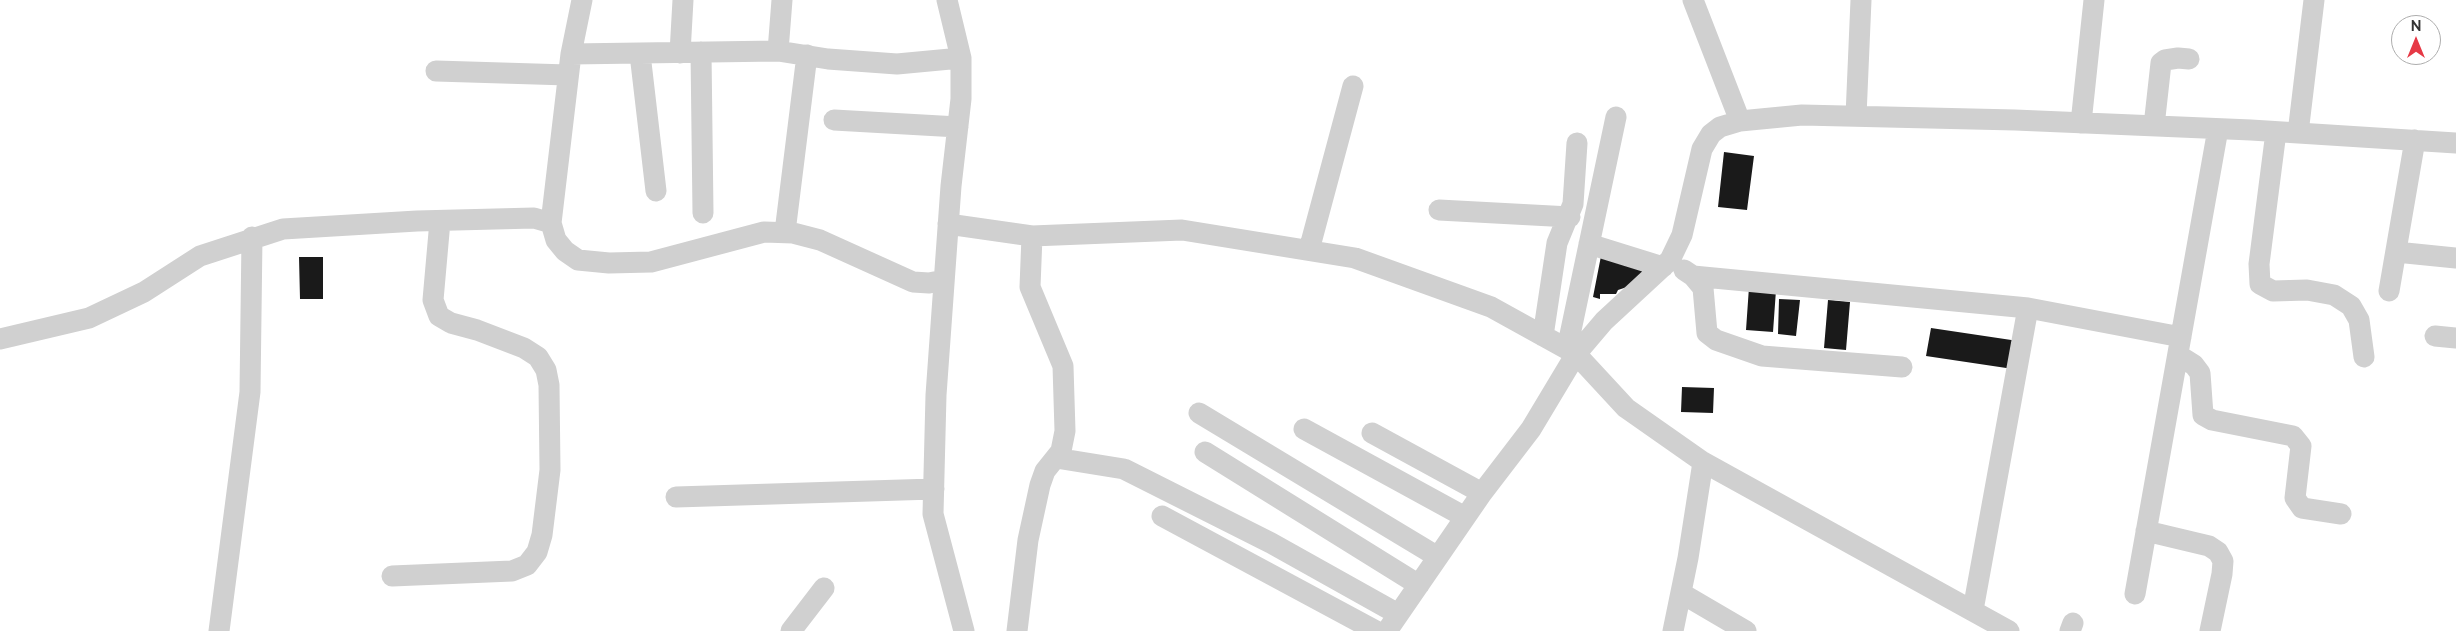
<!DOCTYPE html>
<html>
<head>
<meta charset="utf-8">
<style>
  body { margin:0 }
  #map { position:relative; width:2456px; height:631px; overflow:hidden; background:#fff; font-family:Raleway,sans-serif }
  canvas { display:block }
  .north { position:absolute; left:2391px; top:15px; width:50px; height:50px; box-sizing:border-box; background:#fff; border:1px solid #adadad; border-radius:50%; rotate:0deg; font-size:14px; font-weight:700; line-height:20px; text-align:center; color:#333 }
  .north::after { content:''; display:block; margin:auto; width:18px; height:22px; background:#e63946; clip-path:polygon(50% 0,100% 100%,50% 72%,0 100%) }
</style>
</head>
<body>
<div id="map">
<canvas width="2456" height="631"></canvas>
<div class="north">N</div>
</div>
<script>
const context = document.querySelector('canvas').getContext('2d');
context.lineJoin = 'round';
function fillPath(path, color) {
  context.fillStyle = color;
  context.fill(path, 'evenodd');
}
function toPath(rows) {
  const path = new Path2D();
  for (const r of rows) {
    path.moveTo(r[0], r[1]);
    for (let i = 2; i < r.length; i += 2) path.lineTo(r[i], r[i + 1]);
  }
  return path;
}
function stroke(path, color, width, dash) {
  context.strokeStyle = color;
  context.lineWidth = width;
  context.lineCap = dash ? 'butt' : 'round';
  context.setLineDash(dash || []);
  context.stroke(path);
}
const building = toPath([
  [1724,152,1754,156,1747,210,1718,207],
  [1601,256,1641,263,1643,274,1627,287,1618,290,1616,294,1600,294,1600,299,1593,297],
  [299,257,323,257,323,299,300,299],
  [1749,287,1776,290,1773,332,1746,330],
  [1779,299,1800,300,1796,336,1778,334],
  [1828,300,1850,302,1846,350,1824,348],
  [1931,328,2018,341,2013,369,1926,356],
  [1682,387,1714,388,1713,413,1681,412]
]);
const minor = toPath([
  [947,0,961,58,961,99,951,186,936,395,933,514,964,631],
  [1693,0,1740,121],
  [778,51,782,0],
  [701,52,703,213],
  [680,53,683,0],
  [571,54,778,51,828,59,897,64,961,58],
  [640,54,656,191],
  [436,71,568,75],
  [1856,116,1861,0],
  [834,120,958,127],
  [2081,123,2094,0],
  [2154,126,2161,63,2165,60,2178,58,2189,59],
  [2276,132,2259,264,2260,284,2273,291,2307,290,2334,295,2351,306,2359,320,2364,357],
  [2298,133,2314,0],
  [1439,210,1570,217],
  [551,223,571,54,582,0],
  [948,224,1032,236,1182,230,1355,258,1491,307,1576,354,1626,408,1703,462,2009,631],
  [785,232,807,55],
  [1589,244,1663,267],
  [1309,250,1353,86],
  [2396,252,2456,258],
  [1684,270,1693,276,1703,288,1707,333,1716,340,1762,356,1902,367],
  [1693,276,2028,308,2181,337],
  [2389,291,2415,140],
  [1543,336,1557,243,1573,204,1577,143],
  [2435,336,2456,338],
  [0,339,89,318,144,292,200,256,283,229,417,221,534,218,551,223,556,240,565,251,578,260,609,263,651,262,764,232,793,233,820,240,913,282,929,283,944,280],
  [1567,349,1616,117],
  [2178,355,2194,365,2200,373,2203,415,2212,420,2293,436,2301,446,2295,498,2302,508,2341,514],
  [1199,413,1438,557],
  [1304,429,1465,517],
  [1372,433,1482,493],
  [1205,452,1419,585],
  [1056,458,1124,469,1271,543,1398,614],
  [676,497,934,489],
  [1162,516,1376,631],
  [2146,531,2209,546,2218,552,2223,561,2222,574,2210,631],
  [392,576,512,571,527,565,537,552,542,535,550,470,549,385,546,370,538,357,524,348,477,330,451,323,439,316,433,300,440,221],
  [1681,593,1746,631],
  [2135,594,2218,129],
  [1973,610,2028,308],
  [219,631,250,392,252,237],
  [791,631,824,588],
  [1017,631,1028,540,1040,485,1045,471,1061,451,1065,431,1063,366,1030,287,1032,236],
  [1387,631,1482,493,1531,429,1576,354,1604,321,1670,260,1682,235,1702,149,1711,134,1720,127,1740,121,1802,115,2015,120,2251,130,2456,143],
  [1673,631,1688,558,1703,462],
  [2070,631,2073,623]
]);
fillPath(building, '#1a1a1a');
stroke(minor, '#d0d0d0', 21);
</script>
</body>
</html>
